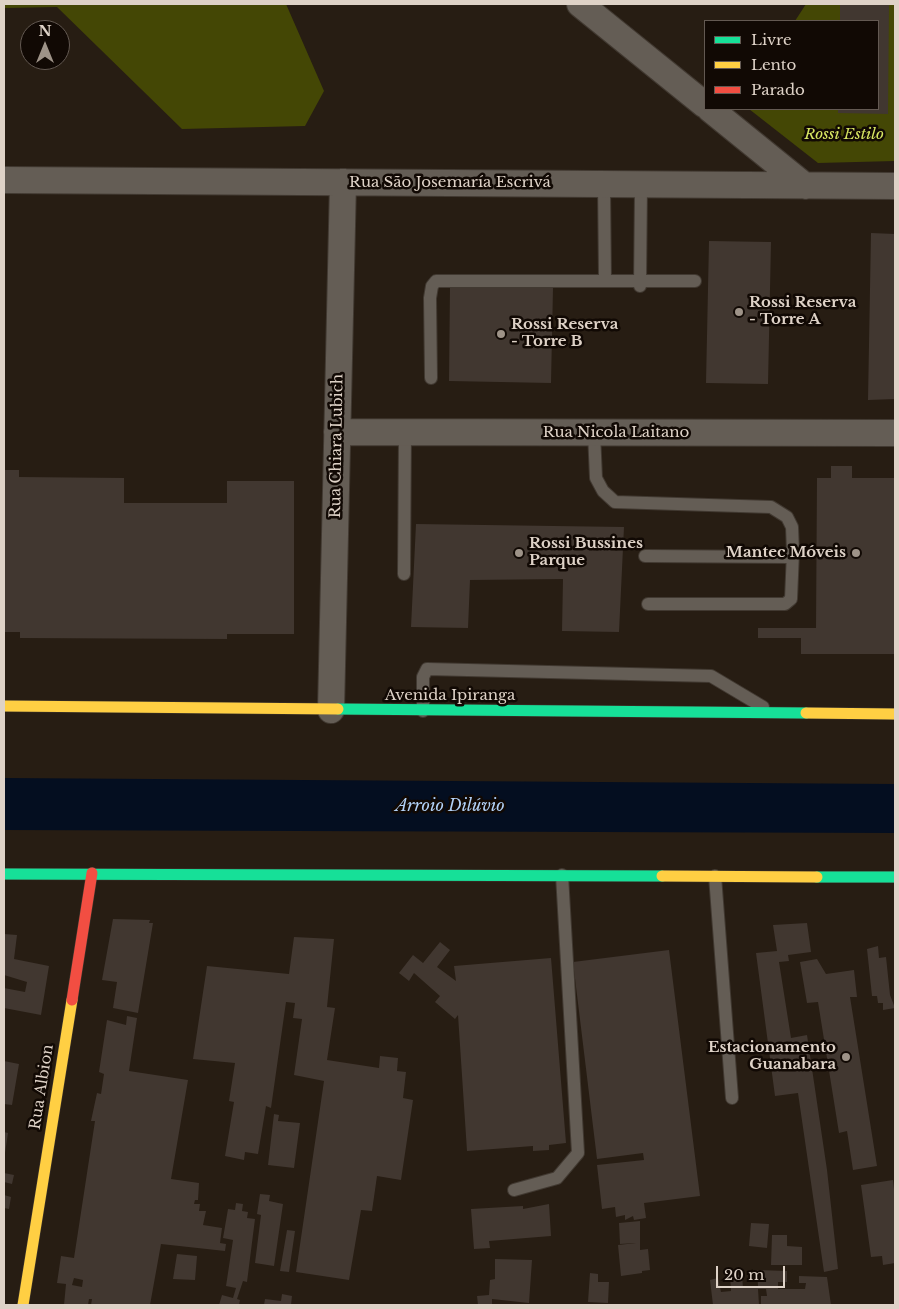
<!DOCTYPE html>
<html>
<head>
<meta charset="utf-8">
<style>
  body { margin:0 }
  #map { position:relative; width:899px; height:1309px; overflow:hidden; background:#271d13; font-family:"Libre Baskerville",serif }
  canvas { display:block }
  .frame { position:absolute; inset:0; border:5px solid #ded2c7; pointer-events:none }
  .legend { position:absolute; left:704px; top:20px; width:175px; height:90px; box-sizing:border-box; background:#110904; border:1px solid #635952; margin:0; padding:6px 9px; list-style:none; font-size:15px; color:#ded2c7 }
  .legend li { display:flex; align-items:center; gap:10px; height:25px }
  .legend b { width:25px; border:1px solid #635952 }
  .north { position:absolute; left:20px; top:20px; width:50px; height:50px; box-sizing:border-box; background:#110904; border:1px solid #635952; border-radius:50%; rotate:0deg; font-size:14px; font-weight:700; line-height:20px; text-align:center; color:#ded2c7 }
  .north::after { content:''; display:block; margin:auto; width:18px; height:22px; background:#9e9388; clip-path:polygon(50% 0,100% 100%,50% 72%,0 100%) }
  .scale { position:absolute; left:716px; top:1266px; width:69px; height:22px; box-sizing:border-box; border:2px solid #ded2c7; border-top:0; padding-left:6px; font-size:15px; line-height:18px; white-space:nowrap; color:#ded2c7; -webkit-text-stroke:4px #110904; paint-order:stroke }
</style>
</head>
<body>
<div id="map">
<canvas width="899" height="1309"></canvas>
<div class="frame"></div>
<ul class="legend">
<li><b style="height:6px;background:#16e098"></b>Livre</li>
<li><b style="height:6px;background:#ffcf43"></b>Lento</li>
<li><b style="height:6px;background:#f24e42"></b>Parado</li>
</ul>
<div class="north">N</div>
<div class="scale">20 m</div>
</div>
<script>
const context = document.querySelector('canvas').getContext('2d');
context.lineJoin = 'round';
function fillPath(path, color) {
  context.fillStyle = color;
  context.fill(path, 'evenodd');
}
function toPath(rows) {
  const path = new Path2D();
  for (const r of rows) {
    path.moveTo(r[0], r[1]);
    for (let i = 2; i < r.length; i += 2) path.lineTo(r[i], r[i + 1]);
  }
  return path;
}
function stroke(path, color, width, dash) {
  context.strokeStyle = color;
  context.lineWidth = width;
  context.lineCap = dash ? 'butt' : 'round';
  context.setLineDash(dash || []);
  context.stroke(path);
}
function label(font, color, halo, rows, align = 'center') {
  context.font = font + ' "Libre Baskerville",serif';
  context.lineWidth = 5;
  context.setLineDash([]);
  context.textBaseline = 'middle';
  context.strokeStyle = halo;
  context.fillStyle = color;
  for (const [text, x, y, turn = 0] of rows) {
    context.save();
    context.translate(x, y);
    context.rotate((+turn || 0) * Math.PI / 180);
    context.textAlign = isNaN(turn) ? turn : align;
    if (halo) context.strokeText(text, 0, 0);
    context.fillText(text, 0, 0);
    context.restore();
  }
}
const green = toPath([
  [4,4,286,4,324,91,305,126,182,129,57,7,4,8],
  [806,4,895,4,895,161,818,163,749,109,878,109,878,21,795,21]
]);
const water = toPath([
  [4,778,895,784,895,833,4,830]
]);
const building = toPath([
  [840,4,889,4,888,114,838,113,838,109,878,109,878,21,840,21],
  [871,233,895,234,895,399,868,400],
  [709,241,771,242,768,384,706,383],
  [450,286,553,288,551,383,449,381],
  [831,466,852,466,852,478,895,478,895,654,801,654,801,638,758,638,758,628,816,628,817,478,831,478],
  [4,470,19,470,19,477,124,478,124,503,227,503,227,481,294,481,294,634,227,634,227,639,20,638,20,632,4,632],
  [416,524,624,527,619,632,562,631,563,579,470,580,468,628,411,627],
  [113,919,150,920,149,923,153,923,138,1013,113,1008,117,982,102,980],
  [807,923,811,952,788,955,789,961,779,962,791,1038,807,1035,827,1170,838,1269,824,1272,798,1093,775,1096,756,953,777,951,773,925],
  [4,934,17,935,14,959,49,966,41,1015,4,1008,4,988,25,992,27,982,4,975],
  [294,937,334,939,327,1007,335,1008,327,1060,379,1068,380,1056,398,1058,397,1071,406,1072,403,1098,413,1100,401,1180,377,1176,372,1211,361,1210,349,1280,296,1272,324,1081,294,1075,302,1019,293,1018,295,1003,286,1002,271,1108,266,1106,258,1154,245,1152,244,1160,225,1156,234,1102,229,1101,235,1063,193,1059,207,966,289,974],
  [440,942,450,950,437,967,456,981,454,966,551,958,566,1143,549,1145,549,1150,533,1151,533,1146,467,1151,458,1015,455,1019,435,1002,440,996,414,973,409,981,399,973,413,955,423,963],
  [878,946,879,958,886,957,890,995,895,1008,883,1010,883,1003,878,1003,877,996,872,996,867,949],
  [669,950,700,1196,644,1203,646,1218,634,1220,633,1216,625,1220,625,1215,616,1217,615,1207,602,1209,597,1165,644,1160,643,1153,597,1159,573,962],
  [817,959,826,974,854,970,857,997,850,997,877,1166,853,1170,847,1131,839,1133,818,1002,807,1003,800,962],
  [127,1016,137,1018,129,1071,188,1080,171,1179,199,1183,198,1200,195,1200,194,1204,200,1204,199,1211,206,1211,203,1225,222,1228,220,1243,226,1244,225,1251,161,1244,150,1305,91,1305,92,1299,89,1299,88,1305,64,1305,66,1284,57,1283,61,1256,74,1258,95,1121,91,1121,97,1093,101,1094,104,1074,99,1072,107,1020,126,1025],
  [74,1278,83,1280,82,1287,72,1285],
  [4,1061,19,1064,12,1105,4,1104],
  [274,1114,279,1115,278,1121,300,1123,294,1168,268,1165],
  [4,1132,8,1133,5,1153,4,1153],
  [4,1173,14,1175,12,1184,4,1182],
  [893,1180,895,1198,895,1263,883,1265,882,1256,871,1257,861,1185],
  [260,1194,270,1195,269,1201,283,1204,274,1266,255,1263,261,1215,257,1214],
  [4,1195,11,1197,9,1209,4,1208],
  [236,1203,243,1204,242,1211,248,1212,247,1218,255,1219,247,1282,243,1281,237,1299,240,1300,239,1305,219,1305,222,1295,233,1298,236,1288,226,1286,233,1240,223,1238,228,1209,235,1210],
  [549,1204,551,1236,489,1241,490,1248,474,1249,471,1209,523,1206,523,1209],
  [640,1221,640,1250,648,1249,650,1270,642,1271,642,1273,621,1276,618,1245,636,1243,620,1244,619,1223],
  [751,1223,769,1224,767,1248,749,1246],
  [287,1230,295,1231,289,1272,280,1271],
  [772,1235,787,1235,787,1246,802,1247,802,1265,771,1265],
  [177,1254,197,1256,195,1280,173,1279],
  [495,1259,532,1260,529,1303,492,1299,492,1305,478,1305,477,1296,489,1295,490,1280,495,1279],
  [757,1270,787,1271,787,1282,778,1282,778,1289,805,1289,806,1283,799,1283,799,1276,827,1277,831,1305,761,1305,761,1296,767,1296,766,1289,758,1289,759,1305,713,1305,710,1280,718,1278,721,1292,731,1291,730,1276,742,1275,743,1288,758,1286],
  [590,1273,598,1274,598,1282,609,1282,608,1303,588,1302],
  [282,1294,292,1296,291,1305,264,1305,265,1299,281,1301]
]);
const lane = toPath([
  [605,281,695,281],
  [640,286,641,185],
  [431,378,430,298,432,286,436,281,605,281,604,184],
  [594,433,596,478,603,491,615,502,771,507,787,517,792,527,793,552,789,557,645,556],
  [404,574,405,432],
  [648,604,785,604,791,599,793,552],
  [423,711,423,677,427,669,711,676,763,707],
  [715,876,732,1098],
  [514,1190,557,1178,578,1153,562,875]
]);
const street = toPath([
  [580,4,705,105],
  [710,109,805,186],
  [4,180,895,186],
  [337,432,895,433],
  [331,710,343,182]
]);
const fast = toPath([
  [338,709,806,713],
  [4,874,662,876],
  [817,877,895,877]
]);
const slow = toPath([
  [4,706,338,709],
  [806,713,895,714],
  [662,876,817,877],
  [23,1305,72,1000]
]);
const jam = toPath([
  [72,1000,92,873]
]);
const markers = [
  [739,312,5,"#9e9388"],
  [501,334,5,"#9e9388"],
  [519,553,5,"#9e9388"],
  [856,553,5,"#9e9388"],
  [846,1057,5,"#9e9388"]
];
const parkNames = [
  ["Rossi Estilo",844,135]
];
const streetNames = [
  ["Rua São Josemaría Escrivá",450,183],
  ["Rua Nicola Laitano",616,433],
  ["Rua Chiara Lubich",337,446,-89],
  ["Avenida Ipiranga",450,696],
  ["Rua Albion",42,1087,-81]
];
const poiNames = [
  ["Rossi Reserva",749,303],
  ["- Torre A",749,320],
  ["Rossi Reserva",511,325],
  ["- Torre B",511,342],
  ["Rossi Bussines",529,544],
  ["Parque",529,561],
  ["Mantec Móveis",846,553,"right"],
  ["Estacionamento",836,1048,"right"],
  ["Guanabara",836,1065,"right"]
];
const waterNames = [
  ["Arroio Dilúvio",450,806]
];
fillPath(green, '#444705');
fillPath(water, '#040e20');
fillPath(building, '#413730');
stroke(lane, '#413931', 14);
stroke(street, '#413931', 28);
stroke(fast, '#413931', 12);
stroke(slow, '#413931', 12);
stroke(jam, '#413931', 12);
stroke(lane, '#645d55', 12);
stroke(street, '#645d55', 26);
stroke(fast, '#16e098', 11);
stroke(slow, '#ffcf43', 11);
stroke(jam, '#f24e42', 11);
for (const [x, y, r, color] of markers) {
  const dot = new Path2D();
  dot.arc(x, y, r, 0, 2 * Math.PI);
  context.fillStyle = color;
  context.fill(dot);
  stroke(dot, '#110904', 2);
}
label('italic 15px', '#d7e662', '#110904', parkNames);
label('15px', '#ded2c7', '#110904', streetNames);
label('bold 15px', '#ded2c7', '#110904', poiNames, 'left');
label('italic 16px', '#b2d1f7', '#110904', waterNames);
</script>
</body>
</html>
